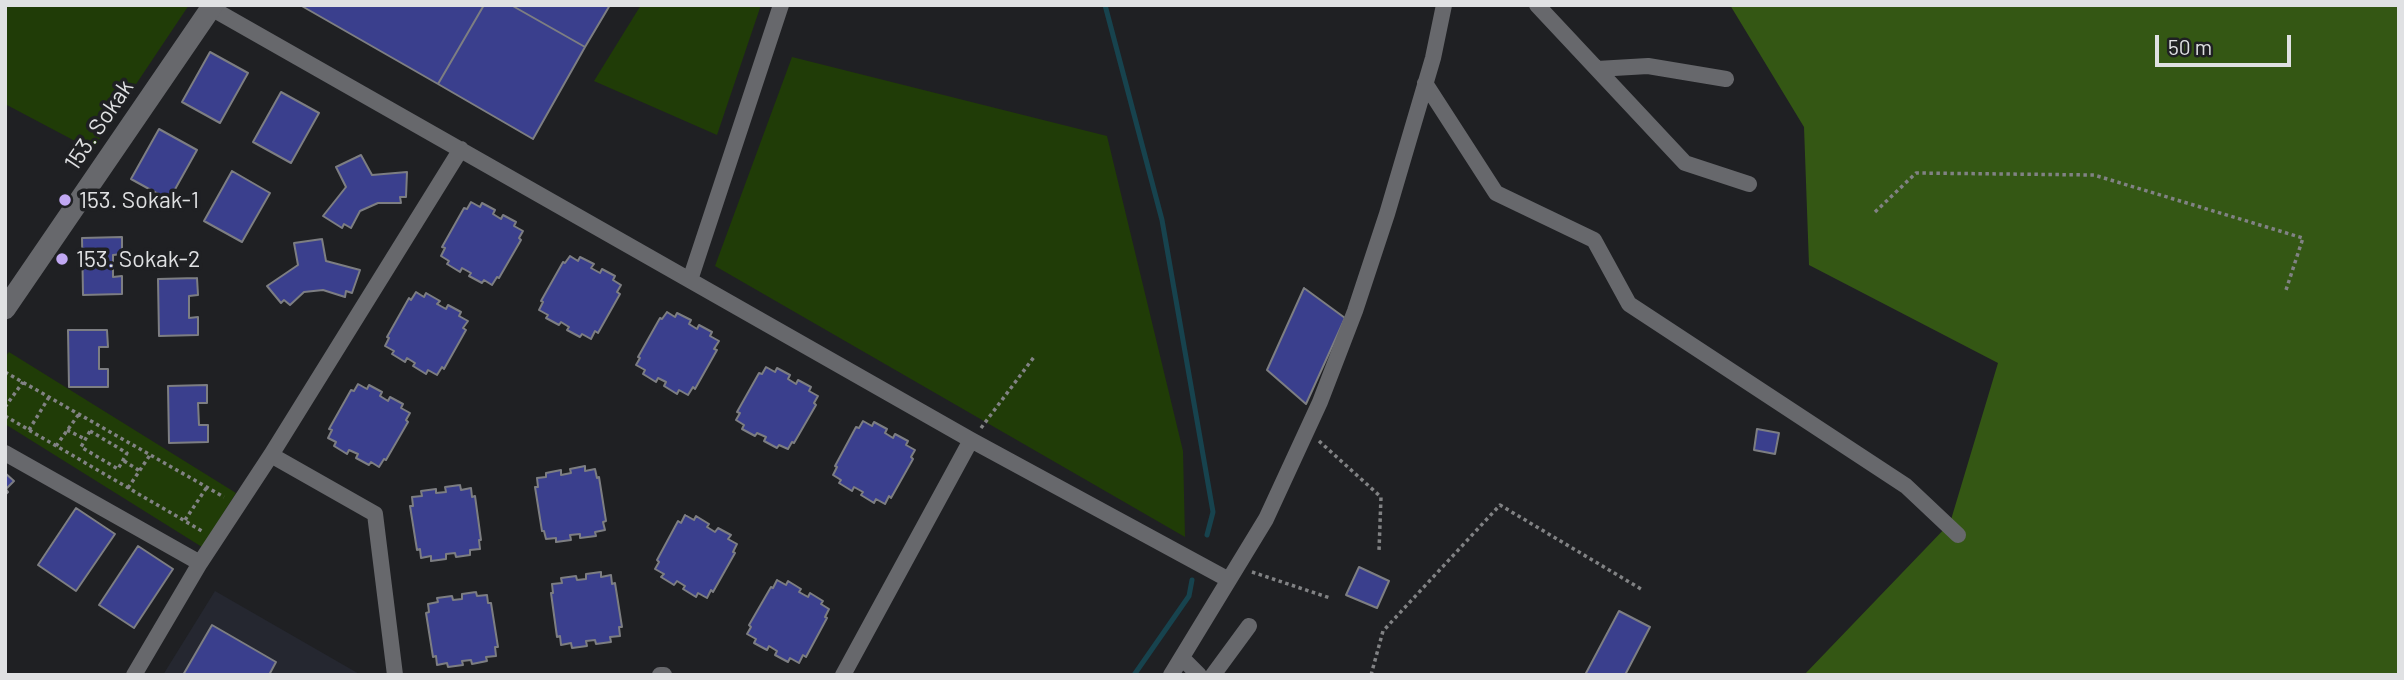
<!DOCTYPE html>
<html>
<head>
<meta charset="utf-8">
<style>
  body { margin:0 }
  #map { position:relative; width:2404px; height:680px; overflow:hidden; background:#1f2023; font-family:Barlow,sans-serif }
  canvas { display:block }
  .frame { position:absolute; inset:0; border:7px solid #e0e1e3; pointer-events:none }
  .scale { position:absolute; left:2155px; top:35px; width:136px; height:32px; box-sizing:border-box; border:4px solid #e0e1e3; border-top:0; padding-left:9px; font-size:21px; line-height:24px; white-space:nowrap; color:#e0e1e3; -webkit-text-stroke:5px #1f2023; paint-order:stroke }
</style>
</head>
<body>
<div id="map">
<canvas width="2404" height="680"></canvas>
<div class="frame"></div>
<div class="scale">50 m</div>
</div>
<script>
const context = document.querySelector('canvas').getContext('2d');
context.lineJoin = 'round';
function fillPath(path, color) {
  context.fillStyle = color;
  context.fill(path, 'evenodd');
}
function toPath(rows) {
  const path = new Path2D();
  for (const r of rows) {
    path.moveTo(r[0], r[1]);
    for (let i = 2; i < r.length; i += 2) path.lineTo(r[i], r[i + 1]);
  }
  return path;
}
function stroke(path, color, width, dash) {
  context.strokeStyle = color;
  context.lineWidth = width;
  context.lineCap = dash ? 'butt' : 'round';
  context.setLineDash(dash || []);
  context.stroke(path);
}
function label(font, color, halo, rows, align = 'center') {
  context.font = font + ' Barlow,sans-serif';
  context.lineWidth = 7;
  context.setLineDash([]);
  context.textBaseline = 'middle';
  context.strokeStyle = halo;
  context.fillStyle = color;
  for (const [text, x, y, turn = 0] of rows) {
    context.save();
    context.translate(x, y);
    context.rotate((+turn || 0) * Math.PI / 180);
    context.textAlign = isNaN(turn) ? turn : align;
    if (halo) context.strokeText(text, 0, 0);
    context.fillText(text, 0, 0);
    context.restore();
  }
}
const built = toPath([
  [215,591,361,675,163,675]
]);
const green = toPath([
  [5,5,189,5,92,150,5,104],
  [641,5,761,5,717,135,594,81],
  [792,57,1107,136,1183,451,1185,537,715,266],
  [9,352,236,493,202,547,5,424,5,357]
]);
const forest = toPath([
  [1730,5,2399,5,2399,675,1804,675,1950,523,1998,363,1809,265,1804,127]
]);
const stream = toPath([
  [1105,5,1162,220,1213,512,1207,535],
  [1134,675,1189,596,1192,580]
]);
const building = toPath([
  [300,5,484,5,438,84,300,5],
  [484,5,511,5,585,47,533,139,438,84,484,5],
  [511,5,610,5,585,47,511,5],
  [210,52,248,73,220,123,182,102,210,52],
  [281,92,319,113,291,163,253,142,281,92],
  [159,129,197,150,169,200,131,179,159,129],
  [361,155,372,175,407,172,406,197,400,197,401,203,378,203,360,211,351,228,344,224,342,228,323,216,346,187,336,167,361,155],
  [232,171,270,193,242,242,204,221,232,171],
  [471,202,480,207,482,203,495,210,493,214,501,219,503,215,516,222,514,226,523,231,519,238,521,240,499,278,497,277,492,285,484,280,482,283,469,276,471,273,462,268,460,272,447,264,449,261,441,256,445,248,442,247,464,208,467,209,471,202],
  [122,237,122,254,113,255,113,277,122,276,122,294,83,295,82,238,122,237],
  [322,239,326,261,360,270,352,293,346,291,345,297,323,290,304,292,290,305,284,300,281,303,267,286,298,265,294,243,322,239],
  [570,256,578,261,580,257,594,264,591,268,600,273,602,269,615,276,613,280,621,285,617,292,620,294,598,333,595,331,591,339,582,334,580,337,567,330,569,327,561,322,559,325,546,318,548,315,539,310,543,302,541,301,563,262,565,263,570,256],
  [197,278,198,295,189,296,189,318,198,317,198,335,159,336,158,279,197,278],
  [1304,288,1345,318,1306,404,1267,370,1304,288],
  [416,292,424,297,426,293,440,301,437,304,446,309,448,305,461,312,459,316,468,321,463,328,466,330,444,369,442,367,437,375,428,370,426,374,413,366,415,363,407,358,405,362,392,354,394,351,385,346,389,338,387,337,409,298,411,300,416,292],
  [667,312,675,317,677,313,691,320,689,324,697,329,699,325,712,332,710,336,719,341,714,349,717,350,695,389,693,387,688,395,679,390,677,394,664,386,666,382,658,378,656,382,643,374,645,370,636,365,640,358,638,357,660,318,662,319,667,312],
  [68,330,107,330,108,347,99,347,99,369,108,369,108,387,69,387,68,330],
  [766,367,775,372,777,368,790,375,788,379,796,384,798,380,811,387,809,391,818,396,814,403,816,405,794,443,792,442,788,449,779,445,777,448,764,441,766,437,757,433,755,436,742,429,744,425,736,420,740,413,737,412,759,373,762,374,766,367],
  [358,384,367,389,369,385,382,392,380,396,388,401,390,397,403,404,401,408,410,413,406,420,408,422,386,460,384,459,379,467,371,462,369,465,356,458,358,454,349,450,347,454,334,446,336,442,328,438,332,430,329,429,351,390,354,391,358,384],
  [207,385,207,403,198,403,199,425,208,425,208,442,169,443,168,386,207,385],
  [863,421,872,426,874,422,887,429,885,433,893,438,895,434,908,441,906,445,915,450,911,457,913,459,891,498,889,496,885,504,876,499,874,503,861,495,863,492,854,487,852,491,839,483,841,480,833,475,837,467,835,466,856,427,859,428,863,421],
  [1757,429,1779,433,1775,454,1754,450,1757,429],
  [585,466,585,471,595,469,597,478,599,477,606,521,603,522,605,530,595,532,596,536,580,538,580,534,570,535,571,540,556,542,556,538,546,539,544,531,542,531,535,487,538,487,537,478,546,477,546,473,561,470,561,475,571,473,570,469,585,466],
  [5,473,14,481,6,489,8,492,5,495,5,473],
  [460,485,461,490,471,488,472,497,475,496,481,540,479,540,480,549,470,550,470,555,456,557,455,553,446,554,446,559,431,561,431,556,421,558,420,549,417,550,410,506,413,506,412,497,422,496,421,491,436,489,436,493,446,492,445,487,460,485],
  [76,508,115,534,76,591,38,565,76,508],
  [685,515,694,520,696,516,709,524,707,527,715,532,718,528,731,535,728,539,737,544,733,552,735,553,713,592,711,590,707,598,698,593,696,597,683,589,685,586,677,581,674,585,661,577,664,574,655,569,659,562,657,560,678,521,681,523,685,515],
  [138,546,173,569,134,628,99,605,138,546],
  [1359,567,1389,581,1377,608,1346,595,1359,567],
  [601,572,601,577,611,575,612,584,615,583,622,627,619,627,620,636,610,637,611,642,596,644,595,640,586,641,587,646,572,648,571,643,561,645,560,636,557,637,551,593,553,593,552,584,562,583,561,578,576,576,577,580,586,579,586,574,601,572],
  [777,580,786,585,788,581,801,589,799,592,808,597,810,593,823,601,821,604,829,609,825,617,827,618,806,657,803,655,799,663,790,658,788,662,775,655,777,651,769,646,767,650,754,643,756,639,747,634,751,627,749,625,771,587,773,588,777,580],
  [476,592,477,596,487,595,488,603,491,603,498,647,495,647,496,656,486,657,487,661,472,664,471,660,462,661,463,665,448,667,447,663,437,665,436,656,433,657,426,613,429,612,428,604,438,602,437,598,452,596,453,600,462,599,462,594,476,592],
  [1619,611,1650,627,1625,675,1585,675,1619,611],
  [212,625,276,662,269,675,183,675,212,625]
]);
const path = toPath([
  [1875,212,1916,173,2094,175,2303,238,2286,290],
  [5,372,224,497],
  [5,407,23,382],
  [5,416,202,531],
  [981,428,1034,357],
  [29,430,49,397],
  [67,430,85,439],
  [90,431,127,453,118,469,81,447,90,431],
  [1319,441,1381,497,1379,551],
  [56,446,79,414],
  [124,461,140,471],
  [128,488,150,455],
  [185,520,207,487],
  [1252,572,1330,598],
  [1371,675,1383,631,1500,505,1641,589]
]);
const minor = toPath([
  [1537,5,1685,163,1749,184],
  [211,8,971,440,1229,580],
  [1597,69,1648,66,1726,79],
  [1425,83,1496,193,1594,240,1629,304,1906,486,1958,535],
  [690,280,781,5],
  [5,453,200,563],
  [271,455,375,514,395,675],
  [1182,658,1199,675],
  [134,675,200,563,271,455,461,149],
  [660,675,664,675],
  [843,675,971,440],
  [1171,675,1266,519,1320,402,1355,311,1387,214,1433,58,1444,5],
  [1213,675,1249,626]
]);
const tertiary = toPath([
  [5,309,213,5]
]);
const markers = [
  [65,200,7,"#c1a8f3"],
  [62,259,7,"#c1a8f3"]
];
const streetNames = [
  ["153. Sokak",99,125,-56]
];
const poiNames = [
  ["153. Sokak-1",79,200],
  ["153. Sokak-2",76,259]
];
fillPath(built, '#252730');
fillPath(green, '#203c07');
fillPath(forest, '#345714');
stroke(stream, '#17434e', 5);
fillPath(building, '#3a3f8d');
stroke(building, '#7d7e82', 2);
stroke(path, '#818284', 3.5, [3.5, 3.5]);
stroke(minor, '#67686c', 16);
stroke(tertiary, '#67686c', 21);
for (const [x, y, r, color] of markers) {
  const dot = new Path2D();
  dot.arc(x, y, r, 0, 2 * Math.PI);
  context.fillStyle = color;
  context.fill(dot);
  stroke(dot, '#1f2023', 2.5);
}
label('23px', '#e0e1e3', '#1f2023', streetNames);
label('23px', '#e0e1e3', '#1f2023', poiNames, 'left');
</script>
</body>
</html>
